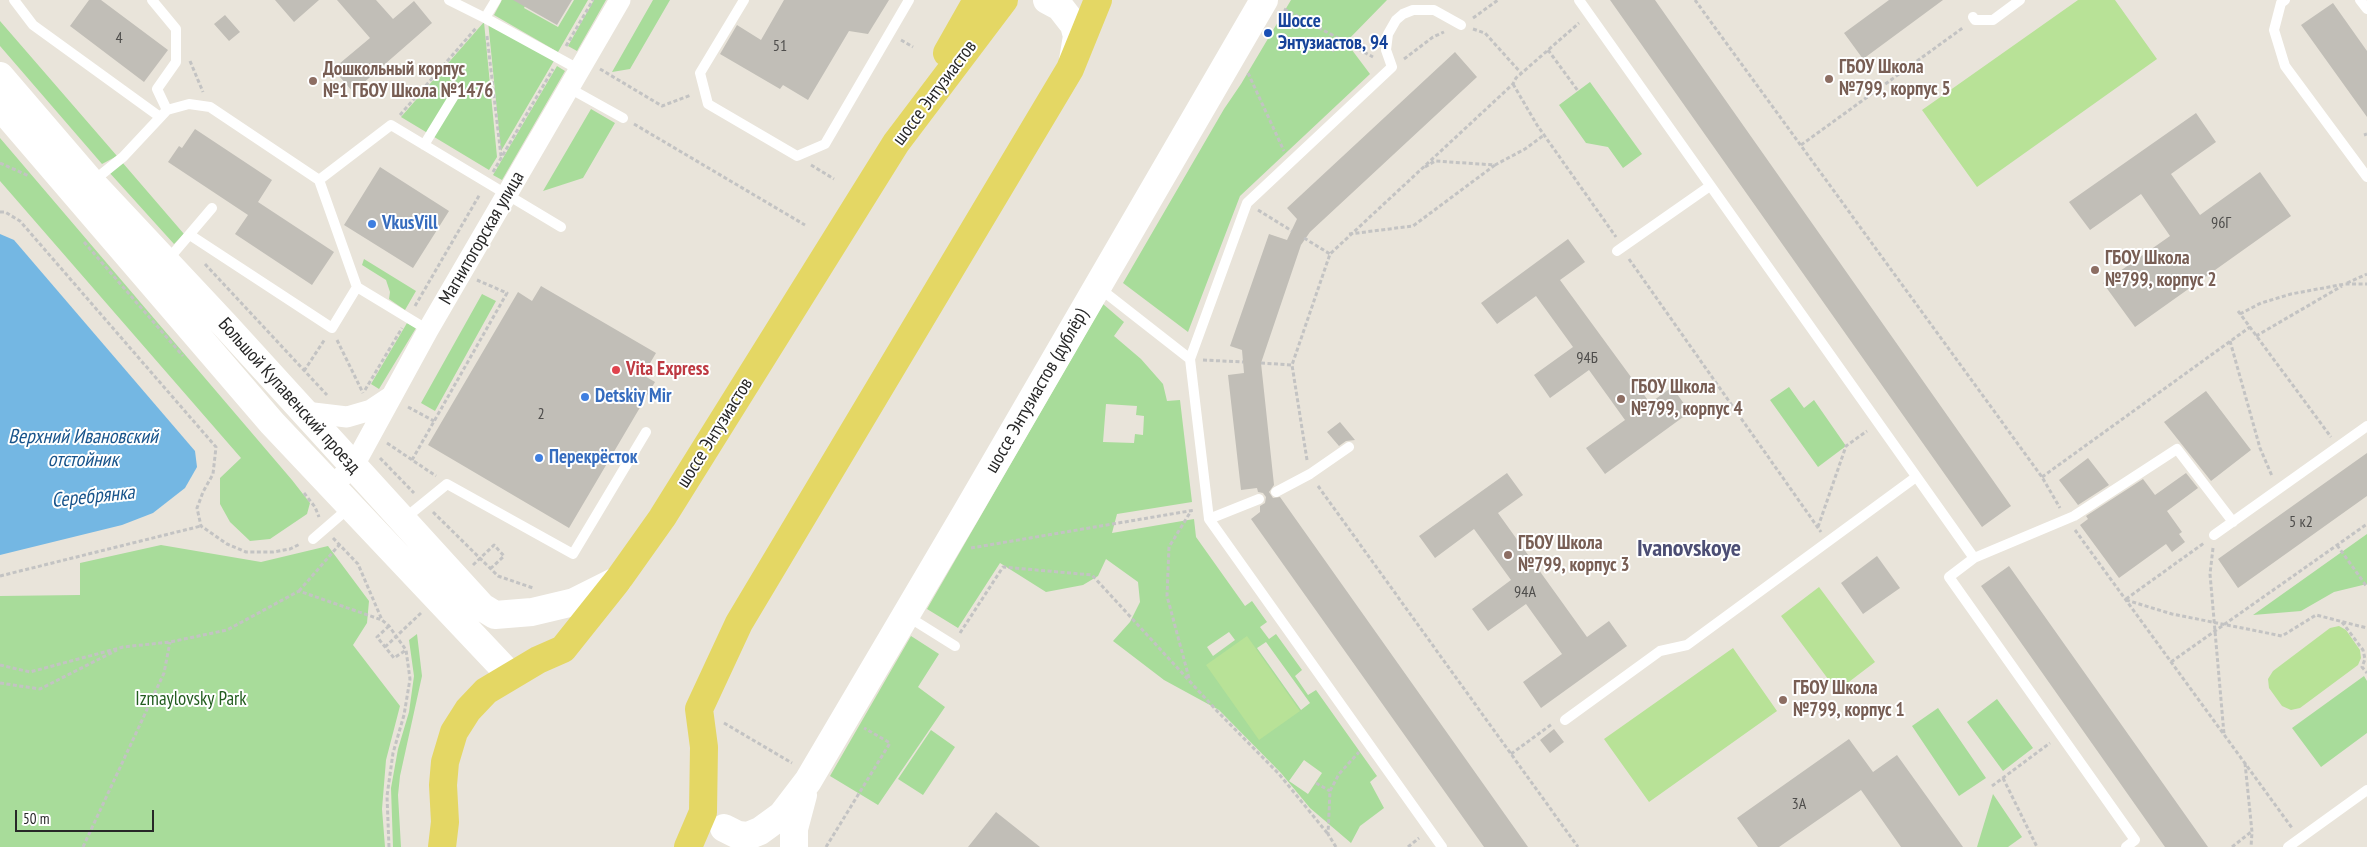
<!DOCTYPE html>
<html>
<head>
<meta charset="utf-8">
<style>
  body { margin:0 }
  #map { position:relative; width:2367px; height:847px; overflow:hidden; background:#e9e4da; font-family:"PT Sans Narrow",sans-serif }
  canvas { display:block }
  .scale { position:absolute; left:15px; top:810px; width:139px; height:22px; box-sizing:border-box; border:2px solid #272727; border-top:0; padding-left:6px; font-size:15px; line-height:18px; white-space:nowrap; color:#272727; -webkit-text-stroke:4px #fff; paint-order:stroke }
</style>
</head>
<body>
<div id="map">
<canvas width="2367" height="847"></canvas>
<div class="scale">50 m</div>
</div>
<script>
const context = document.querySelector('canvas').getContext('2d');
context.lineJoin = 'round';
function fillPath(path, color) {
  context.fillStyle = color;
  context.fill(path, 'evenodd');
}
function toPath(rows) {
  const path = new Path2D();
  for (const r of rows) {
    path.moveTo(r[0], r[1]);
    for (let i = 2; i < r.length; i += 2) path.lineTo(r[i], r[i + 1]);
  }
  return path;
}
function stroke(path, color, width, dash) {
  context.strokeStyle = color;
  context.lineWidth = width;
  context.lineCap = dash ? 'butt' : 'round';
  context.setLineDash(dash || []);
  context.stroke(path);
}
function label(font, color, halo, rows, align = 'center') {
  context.font = font + ' "PT Sans Narrow",sans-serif';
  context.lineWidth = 4;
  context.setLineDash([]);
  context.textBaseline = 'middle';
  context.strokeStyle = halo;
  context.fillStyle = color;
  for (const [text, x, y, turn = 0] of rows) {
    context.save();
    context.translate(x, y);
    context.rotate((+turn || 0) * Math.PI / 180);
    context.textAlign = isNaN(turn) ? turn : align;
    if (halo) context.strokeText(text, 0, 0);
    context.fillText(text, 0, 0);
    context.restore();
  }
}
const green = toPath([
  [502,0,528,0,524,8,558,27,574,0,588,0,558,52,494,15],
  [594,0,606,0,577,51,568,46],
  [653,0,670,0,630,69,612,72],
  [1291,0,1387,0,1346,42,1370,74,1240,196,1188,332,1123,283,1224,109,1241,84],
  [0,21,117,156,102,164,0,46],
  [488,21,555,59,501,151],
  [484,22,497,157,489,170,401,117],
  [557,66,565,71,502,180,493,175],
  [1590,82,1642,154,1623,168,1608,147,1586,143,1559,105],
  [591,109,615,123,583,178,543,191],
  [0,138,292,480,310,503,307,514,270,539,250,541,230,522,220,504,220,478,241,458,0,181],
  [122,162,184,234,174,244,108,171],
  [364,259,416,291,405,310,389,299,390,292,386,280,362,265],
  [482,294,496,301,435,411,421,403],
  [1103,304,1124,322,1114,336,1141,359,1163,384,1167,401,1180,400,1192,502,1117,514,1112,533,1194,519,1196,537,1245,606,1252,601,1267,622,1260,627,1269,639,1276,634,1302,670,1295,676,1308,695,1316,690,1377,776,1370,782,1384,808,1360,826,1351,843,1310,808,1281,773,1219,710,1164,680,1113,641,1130,622,1140,602,1138,582,1106,559,1098,576,1083,585,1046,592,1000,563,958,628,927,609],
  [1106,404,1137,406,1136,415,1144,416,1143,435,1135,434,1134,443,1103,442],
  [1229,632,1235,640,1213,656,1207,647],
  [1266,642,1310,703,1301,710,1257,648],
  [1304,760,1322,773,1308,794,1289,781],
  [407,323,416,328,379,389,371,384],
  [1789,387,1804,408,1814,400,1846,446,1818,467,1770,400],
  [2367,534,2367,584,2334,592,2301,611,2253,615],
  [161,545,261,562,328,546,369,601,367,623,353,645,400,706,386,760,382,809,385,847,0,847,0,596,80,595,80,563],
  [417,634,422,676,400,776,398,795,401,847,393,847,391,788,398,749,409,712,414,676,409,640],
  [911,636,939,654,918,687,945,707,878,805,830,776],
  [2364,676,2367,681,2367,733,2321,767,2292,728],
  [1997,699,2033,748,2003,771,1967,722],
  [1938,708,1986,778,1959,796,1912,726],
  [931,730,955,747,923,795,898,779],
  [1993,794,2022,837,2008,847,1977,847]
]);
const pitch = toPath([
  [2078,0,2115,0,2157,59,1977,187,1922,110],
  [1819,587,1875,662,1837,691,1781,616],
  [2339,626,2346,630,2360,650,2361,658,2358,665,2300,708,2291,710,2282,706,2269,688,2268,679,2273,671,2330,628],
  [1247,636,1300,711,1259,740,1206,665],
  [1733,648,1777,711,1649,802,1604,739]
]);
const water = toPath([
  [0,234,14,240,195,451,197,467,185,488,153,513,122,525,0,555]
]);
const building = toPath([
  [89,0,101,0,168,50,144,82,70,26],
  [275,0,319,0,294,22],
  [337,0,376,0,393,19,414,1,432,23,353,92,333,69,370,38],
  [513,0,572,0,557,25],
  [784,0,889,0,868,34,849,31,808,100,783,85,780,89,720,54,737,25,761,40],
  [1610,0,1655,0,2011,506,1982,527],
  [1889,0,1943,0,1863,59,1844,33],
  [2333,3,2367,51,2367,117,2301,25],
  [225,15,240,32,229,41,214,24],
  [1455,52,1477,77,1310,232,1301,245,1261,363,1274,485,1269,492,1273,498,1280,497,1528,847,1484,847,1251,519,1260,512,1260,506,1265,503,1266,497,1263,493,1258,492,1257,488,1241,490,1228,375,1244,373,1242,350,1230,346,1269,234,1287,240,1297,219,1287,208],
  [2196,113,2216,142,2171,174,2200,215,2260,172,2291,216,2135,327,2103,283,2170,236,2141,194,2090,230,2069,202],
  [195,129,272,180,258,202,334,252,312,285,235,234,248,215,168,162,179,146,182,148],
  [380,167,449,211,413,268,344,225],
  [1568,239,1585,262,1560,280,1650,403,1672,387,1690,412,1605,474,1586,448,1625,420,1589,370,1550,398,1534,375,1573,347,1536,296,1497,324,1481,303],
  [541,286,656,353,643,375,655,382,569,528,428,445,518,292,532,301],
  [2206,391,2251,450,2211,481,2164,422],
  [1340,422,1355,440,1346,441,1339,446,1327,432],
  [2367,453,2367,496,2238,588,2218,559],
  [2088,458,2109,485,2078,505,2059,480],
  [1507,473,1523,495,1498,513,1587,637,1609,621,1627,646,1541,708,1523,682,1562,654,1526,604,1488,631,1472,609,1511,580,1474,529,1435,558,1419,536],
  [2186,473,2198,488,2167,511,2182,532,2179,534,2185,542,2172,552,2166,544,2119,578,2080,525,2088,519,2086,516,2143,479,2155,495],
  [1877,556,1900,588,1863,614,1841,583],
  [2009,566,2208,847,2165,847,1981,586],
  [1554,729,1564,742,1550,753,1540,740],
  [1849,739,1873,772,1897,755,1963,847,1901,847,1861,790,1779,847,1758,847,1737,818],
  [996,812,1040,847,968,847]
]);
const path = toPath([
  [1695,0,2042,477,2060,508],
  [1284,9,1373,57],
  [1473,18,1498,0],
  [1473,29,1485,33,1521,73],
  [487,36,501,156],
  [901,40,913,47],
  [566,46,593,0],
  [1548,50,1578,91],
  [1332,51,1344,41],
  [1404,59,1433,37,1444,32],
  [190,61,203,92],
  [600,69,662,106,691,95],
  [1248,73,1284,151],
  [1513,84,1537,125,1616,237],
  [400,115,477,27],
  [634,124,805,225],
  [2364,135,2367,134],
  [1801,145,1964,27],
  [0,163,29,176],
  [811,165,834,179],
  [1425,167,1435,161,1495,165,1525,149,1544,135],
  [493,172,553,69],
  [1258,210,1292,231],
  [0,212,5,212,20,221,216,447,213,474,203,492,197,508,201,526,227,544,246,552,273,552,290,549,300,544],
  [1349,234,1413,226,1495,165],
  [1304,238,1330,254],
  [84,242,183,356],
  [1629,259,1821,532],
  [205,264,327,395],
  [2347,283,2367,274],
  [415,306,480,194],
  [2238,311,2331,437],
  [2240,314,2261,303,2291,294,2345,284,2367,284],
  [2256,336,2342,286],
  [337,340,363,393],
  [2230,341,2260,448,2272,476],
  [1203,360,1243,362],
  [1261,363,1292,365],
  [304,371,325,339],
  [365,390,402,328],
  [408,407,434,421],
  [387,443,436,476],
  [380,458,414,493],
  [412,460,507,293,477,280],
  [1307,460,1292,365,1330,254,1513,84,1516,78,1579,23],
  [2042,477,2250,327],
  [1318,486,1578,847],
  [304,493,315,507,319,517],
  [433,512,498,576,533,588],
  [1818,527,1846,446,1867,431],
  [2075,530,2292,828],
  [333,538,358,564,382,620,389,626,406,650],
  [2337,545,2367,587],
  [971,548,1195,510],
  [2213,548,2210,574,2224,734],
  [473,565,494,545,504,556,489,570],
  [0,576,201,526],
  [299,591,340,544],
  [2126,599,2204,543],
  [2126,600,2172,614,2282,636,2316,615,2367,628],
  [2342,622,2363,650,2365,659,2362,667,2367,673],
  [960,633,1003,567,1092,575,1217,711,1279,774,1328,834],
  [385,647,421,613],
  [2171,662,2367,524],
  [0,665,30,672,123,647,170,642,227,630,299,591,382,620],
  [1189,678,1167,596,1169,547,1191,511],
  [0,683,40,689,117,650],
  [724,723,792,763],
  [1511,754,1552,724],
  [2245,763,2252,832,2251,847],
  [2003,778,2037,847],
  [1316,783,1330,791],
  [1992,786,2050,743],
  [83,847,164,673,170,642],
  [389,847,387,796,393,753,404,715,410,679,406,650,394,658,377,637,389,626],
  [826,847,890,743,864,728],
  [1336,847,1328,834,1330,791,1339,774,1359,752],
  [1408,847,1419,838],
  [2232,847,2251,832]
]);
const service = toPath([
  [14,0,33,25,160,117],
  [449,0,485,18],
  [496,0,485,18,580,70],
  [744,0,700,73,708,104,797,156,825,144,909,0],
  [1579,0,1974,558,1949,577,2135,840,2126,847],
  [2285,0,2281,3,2274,30,2285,66,2367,177],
  [2360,0,2367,9],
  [1973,17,1975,20,1993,20,2020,0],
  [569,88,623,118],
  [167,110,189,104,210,107,319,180,391,125,561,227],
  [424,145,457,91],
  [319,180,357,287],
  [92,182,123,157,167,110,157,89,176,62,176,29,152,0],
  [190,235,332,328,357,287,428,330],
  [1617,251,1710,186],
  [166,262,212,208],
  [1098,287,1190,359],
  [1276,492,1310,474,1349,447],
  [404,519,447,484,573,554,646,432],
  [1209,519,1259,499],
  [2214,535,2367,426],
  [313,539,350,507],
  [1974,558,2074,516,2177,449,2233,522],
  [907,616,955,646],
  [1565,720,1660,651,1687,645,1916,477],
  [1442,847,1209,519,1190,359,1247,203,1392,67,1386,50,1388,34,1396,20,1403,14,1413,10,1434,10,1461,25],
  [2288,847,2367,790]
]);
const minor = toPath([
  [305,412,347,417,371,410,392,396],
  [331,486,353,467,428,330,620,0]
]);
const secondary = toPath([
  [1047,0,1060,7,1074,25,1077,36,1073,60],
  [0,76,91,182,225,325,482,607,495,615,532,612,574,602,618,580],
  [0,106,272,423,510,675],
  [724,828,738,835,748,836,760,831,782,815,808,781,966,513,1264,0],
  [794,847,794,829,803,795]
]);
const primary = toPath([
  [947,53,977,0],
  [442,847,445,822,443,785,445,762,454,732,468,710,486,691,538,660,563,649,618,580,662,518,896,143,1004,0],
  [688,847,703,812,704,747,699,709,739,623,1070,69,1098,0]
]);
const markers = [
  [1268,33,5,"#1a4fb4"],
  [1829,79,5,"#8d6e63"],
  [313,81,5,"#8d6e63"],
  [372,224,5,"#3f7fe0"],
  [2095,270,5,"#8d6e63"],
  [616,370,5,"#e0444e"],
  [585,397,5,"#3f7fe0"],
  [1621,399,5,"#8d6e63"],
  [539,458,5,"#3f7fe0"],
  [1508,555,5,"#8d6e63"],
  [1783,700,5,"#8d6e63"]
];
const numberNames = [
  ["4",119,38],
  ["51",780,46],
  ["96Г",2221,223],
  ["94Б",1587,358],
  ["2",541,414],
  ["5 к2",2301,522],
  ["94А",1525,592],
  ["3А",1799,804]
];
const transitNames = [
  ["Шоссе",1278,22],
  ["Энтузиастов, 94",1278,44]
];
const educationNames = [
  ["ГБОУ Школа",1839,68],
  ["№799, корпус 5",1839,90],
  ["Дошкольный корпус",323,70],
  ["№1 ГБОУ Школа №1476",323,92],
  ["ГБОУ Школа",2105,259],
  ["№799, корпус 2",2105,281],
  ["ГБОУ Школа",1631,388],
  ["№799, корпус 4",1631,410],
  ["ГБОУ Школа",1518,544],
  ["№799, корпус 3",1518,566],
  ["ГБОУ Школа",1793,689],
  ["№799, корпус 1",1793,711]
];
const streetNames = [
  ["шоссе Энтузиастов",935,93,-53],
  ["Магнитогорская улица",482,238,-60],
  ["шоссе Энтузиастов (дублёр)",1037,391,-60],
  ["Большой Купавенский проезд",289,396,48],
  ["шоссе Энтузиастов",715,433,-58]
];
const shopNames = [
  ["VkusVill",382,224],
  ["Detskiy Mir",595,397],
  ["Перекрёсток",549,458]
];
const healthNames = [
  ["Vita Express",626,370]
];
const parkNames = [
  ["Izmaylovsky Park",191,700]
];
const waterNames = [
  ["Верхний Ивановский",83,437],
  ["отстойник",83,460],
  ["Серебрянка",93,497,-6]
];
const districtNames = [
  ["Ivanovskoye",1689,549]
];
fillPath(green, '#a8dc9a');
fillPath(pitch, '#b8e297');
fillPath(water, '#74b7e3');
fillPath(building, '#c1beb7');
stroke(path, '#c3c3c3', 3, [4, 2.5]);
stroke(service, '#fff', 10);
stroke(minor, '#fff', 21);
stroke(secondary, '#fff', 28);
stroke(primary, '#e4d764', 28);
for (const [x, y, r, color] of markers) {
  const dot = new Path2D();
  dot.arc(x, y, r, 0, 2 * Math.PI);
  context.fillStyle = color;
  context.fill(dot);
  stroke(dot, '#fff', 2);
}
label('16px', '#4e4d4b', null, numberNames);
label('bold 19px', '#164399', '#fff', transitNames, 'left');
label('bold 19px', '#785e54', '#fff', educationNames, 'left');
label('19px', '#272727', '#fff', streetNames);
label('bold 19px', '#366cbe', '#fff', shopNames, 'left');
label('bold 19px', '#be3a42', '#fff', healthNames, 'left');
label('19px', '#235d1f', '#fff', parkNames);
label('italic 20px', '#18548b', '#fff', waterNames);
label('bold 24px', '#4c4e74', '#fff', districtNames);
</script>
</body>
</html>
